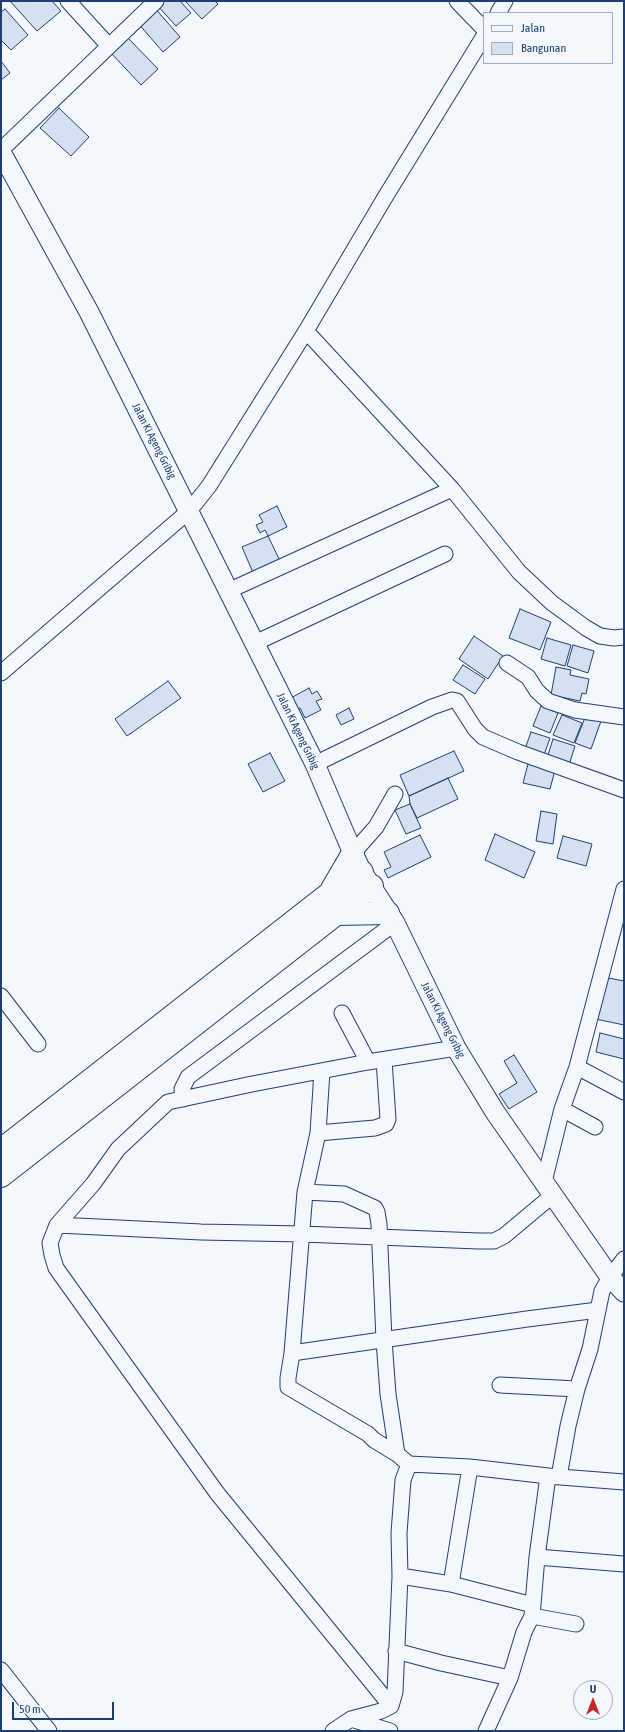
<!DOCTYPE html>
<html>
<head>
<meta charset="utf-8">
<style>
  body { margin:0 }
  #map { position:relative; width:625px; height:1732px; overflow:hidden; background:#f4f7fb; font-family:"Asap Condensed",sans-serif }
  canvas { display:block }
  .frame { position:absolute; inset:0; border:2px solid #1d3f73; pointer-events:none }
  .legend { position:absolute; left:483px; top:12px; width:130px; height:52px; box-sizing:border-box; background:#f4f7fb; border:1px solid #9eadc5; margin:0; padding:5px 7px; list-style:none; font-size:12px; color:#1d3f73 }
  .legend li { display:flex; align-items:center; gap:8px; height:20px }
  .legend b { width:20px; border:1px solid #9eadc5 }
  .north { position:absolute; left:573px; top:1680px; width:40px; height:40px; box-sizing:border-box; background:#f4f7fb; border:1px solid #9eadc5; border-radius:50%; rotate:0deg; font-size:11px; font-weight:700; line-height:16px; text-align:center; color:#1d3f73 }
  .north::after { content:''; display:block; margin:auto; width:14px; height:18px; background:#c62828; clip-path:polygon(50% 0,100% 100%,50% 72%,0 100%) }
  .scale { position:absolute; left:12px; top:1702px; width:102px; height:18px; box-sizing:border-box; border:2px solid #1d3f73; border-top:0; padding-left:5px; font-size:12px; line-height:14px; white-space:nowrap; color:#1d3f73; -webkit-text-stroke:3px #f4f7fb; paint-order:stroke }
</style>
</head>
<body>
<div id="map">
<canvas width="625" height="1732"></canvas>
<div class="frame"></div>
<ul class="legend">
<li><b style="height:5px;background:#f4f7fb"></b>Jalan</li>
<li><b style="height:11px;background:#d5e0f0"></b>Bangunan</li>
</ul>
<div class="north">U</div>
<div class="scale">50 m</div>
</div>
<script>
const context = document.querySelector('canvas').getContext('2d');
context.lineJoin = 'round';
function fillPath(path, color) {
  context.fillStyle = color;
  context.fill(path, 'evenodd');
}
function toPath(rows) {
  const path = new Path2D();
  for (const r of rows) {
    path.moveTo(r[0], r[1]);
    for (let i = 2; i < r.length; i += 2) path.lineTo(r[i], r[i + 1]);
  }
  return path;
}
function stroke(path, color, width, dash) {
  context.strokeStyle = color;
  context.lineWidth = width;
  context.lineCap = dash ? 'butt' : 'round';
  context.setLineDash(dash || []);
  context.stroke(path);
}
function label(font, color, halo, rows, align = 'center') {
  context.font = font + ' "Asap Condensed",sans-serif';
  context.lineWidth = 3;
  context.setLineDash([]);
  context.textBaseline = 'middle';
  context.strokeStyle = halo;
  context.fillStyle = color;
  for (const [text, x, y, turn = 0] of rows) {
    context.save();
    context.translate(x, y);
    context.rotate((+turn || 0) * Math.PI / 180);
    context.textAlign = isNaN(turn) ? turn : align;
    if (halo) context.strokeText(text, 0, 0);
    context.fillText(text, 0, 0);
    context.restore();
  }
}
const building = toPath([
  [10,1,52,1,61,11,37,31,10,1],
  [160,1,180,1,191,13,176,26,156,4,160,1],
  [185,1,215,1,218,4,202,19,185,1],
  [154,7,180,37,163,52,137,22,154,7],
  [5,9,28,35,11,50,1,40,1,12,5,9],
  [127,37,158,69,141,85,111,53,127,37],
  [1,61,10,73,1,80,1,61],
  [59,108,89,137,71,156,40,128,59,108],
  [277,506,287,527,268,536,265,530,260,533,256,525,263,522,259,515,277,506],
  [268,536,281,563,254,575,242,547,268,536],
  [520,609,551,622,540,650,509,638,520,609],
  [474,636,503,656,488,679,459,659,474,636],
  [547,638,571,645,565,666,541,659,547,638],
  [573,645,594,651,588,673,567,666,573,645],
  [463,665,485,679,475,694,453,680,463,665],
  [556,667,571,670,570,675,589,679,586,694,582,693,580,701,551,695,556,667],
  [168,681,181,698,127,736,115,719,168,681],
  [309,688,312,694,317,691,322,699,316,701,321,710,305,718,300,708,295,710,289,699,309,688],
  [541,706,558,713,550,733,533,726,541,706],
  [349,708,354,719,341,725,336,715,349,708],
  [562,715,582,723,574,743,553,735,562,715],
  [586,715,601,721,591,749,575,743,586,715],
  [531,732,550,738,544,755,525,749,531,732],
  [553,739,575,746,569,765,547,758,553,739],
  [454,751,464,771,409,796,400,775,454,751],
  [270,753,285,781,263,792,248,764,270,753],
  [528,764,555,770,550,789,523,783,528,764],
  [448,778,458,799,417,818,410,804,409,796,448,778],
  [410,804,421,828,406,834,395,810,410,804],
  [541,811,557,814,553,844,536,841,541,811],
  [495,834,535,852,524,878,485,860,495,834],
  [420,835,431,857,388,878,384,870,391,867,384,852,420,835],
  [563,836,592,844,586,866,557,858,563,836],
  [603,977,624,981,624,1025,591,1018,603,977],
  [600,1033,624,1039,624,1059,596,1052,600,1033],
  [514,1055,537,1092,509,1109,499,1094,517,1083,504,1061,514,1055]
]);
const minor = toPath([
  [68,1,109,46],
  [457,1,484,29],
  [498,13,505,1],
  [1,150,156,1],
  [306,331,452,489,519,572,552,603,586,628,600,636,614,638,624,637],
  [228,591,452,489],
  [255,643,445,554],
  [507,663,528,677,537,691,548,701,575,710,624,717],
  [1,673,189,511,209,486,306,331,384,199,484,36],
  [315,764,432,707,452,700,457,701,475,729,483,737,518,752,624,790],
  [353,853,376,827,395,794],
  [1,996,38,1044],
  [342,1013,368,1062],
  [577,1067,624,1092],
  [322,1071,318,1133,305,1192,292,1353,288,1378,288,1387,368,1434,374,1440,397,1454,409,1464,403,1480,399,1533,400,1576,395,1692,391,1706,381,1711,351,1719,333,1731],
  [183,1099,182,1089,188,1077,395,923],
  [562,1109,595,1127],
  [318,1133,375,1128,386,1124,388,1119,384,1060],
  [544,1182,562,1109,577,1067,624,889],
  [305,1192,344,1194,375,1208,377,1212,379,1224,384,1340,388,1394,397,1454],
  [57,1225,201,1232,302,1234,479,1241,494,1241,504,1236,553,1195],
  [292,1353,527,1319,598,1310],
  [500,1385,577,1389],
  [409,1464,470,1467,548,1476,624,1482],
  [559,1477,568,1426,577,1389,590,1349,602,1291,610,1277,624,1259],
  [537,1557,624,1564],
  [400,1576,451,1584,533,1605],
  [451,1584,470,1467],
  [532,1616,576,1624],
  [396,1651,441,1663,510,1678,524,1632,532,1616,537,1557,548,1476],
  [1,1670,49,1731],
  [391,1706,217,1493,56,1268,52,1255,50,1243,57,1225,93,1184,118,1149,168,1102,252,1084,368,1062,456,1048],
  [351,1719,390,1731],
  [486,1731,510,1678]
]);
const major = toPath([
  [1,152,89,312,315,764,352,851,362,872,395,923,456,1048,495,1112,610,1277,624,1292]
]);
const highway = toPath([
  [332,889,353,853],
  [336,914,388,913],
  [1,1150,330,893,362,872],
  [1,1176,372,886]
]);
const streetNames = [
  ["Jalan Ki Ageng Gribig",154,441,63],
  ["Jalan Ki Ageng Gribig",298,731,64],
  ["Jalan Ki Ageng Gribig",443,1020,63]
];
fillPath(building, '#d5e0f0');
stroke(building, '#1d3f73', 1);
stroke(minor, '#1d3f73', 17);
stroke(major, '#1d3f73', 21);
stroke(highway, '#1d3f73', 24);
stroke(minor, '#f4f7fb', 15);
stroke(major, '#f4f7fb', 19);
stroke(highway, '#f4f7fb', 22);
label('11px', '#1d3f73', '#f4f7fb', streetNames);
</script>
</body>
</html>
